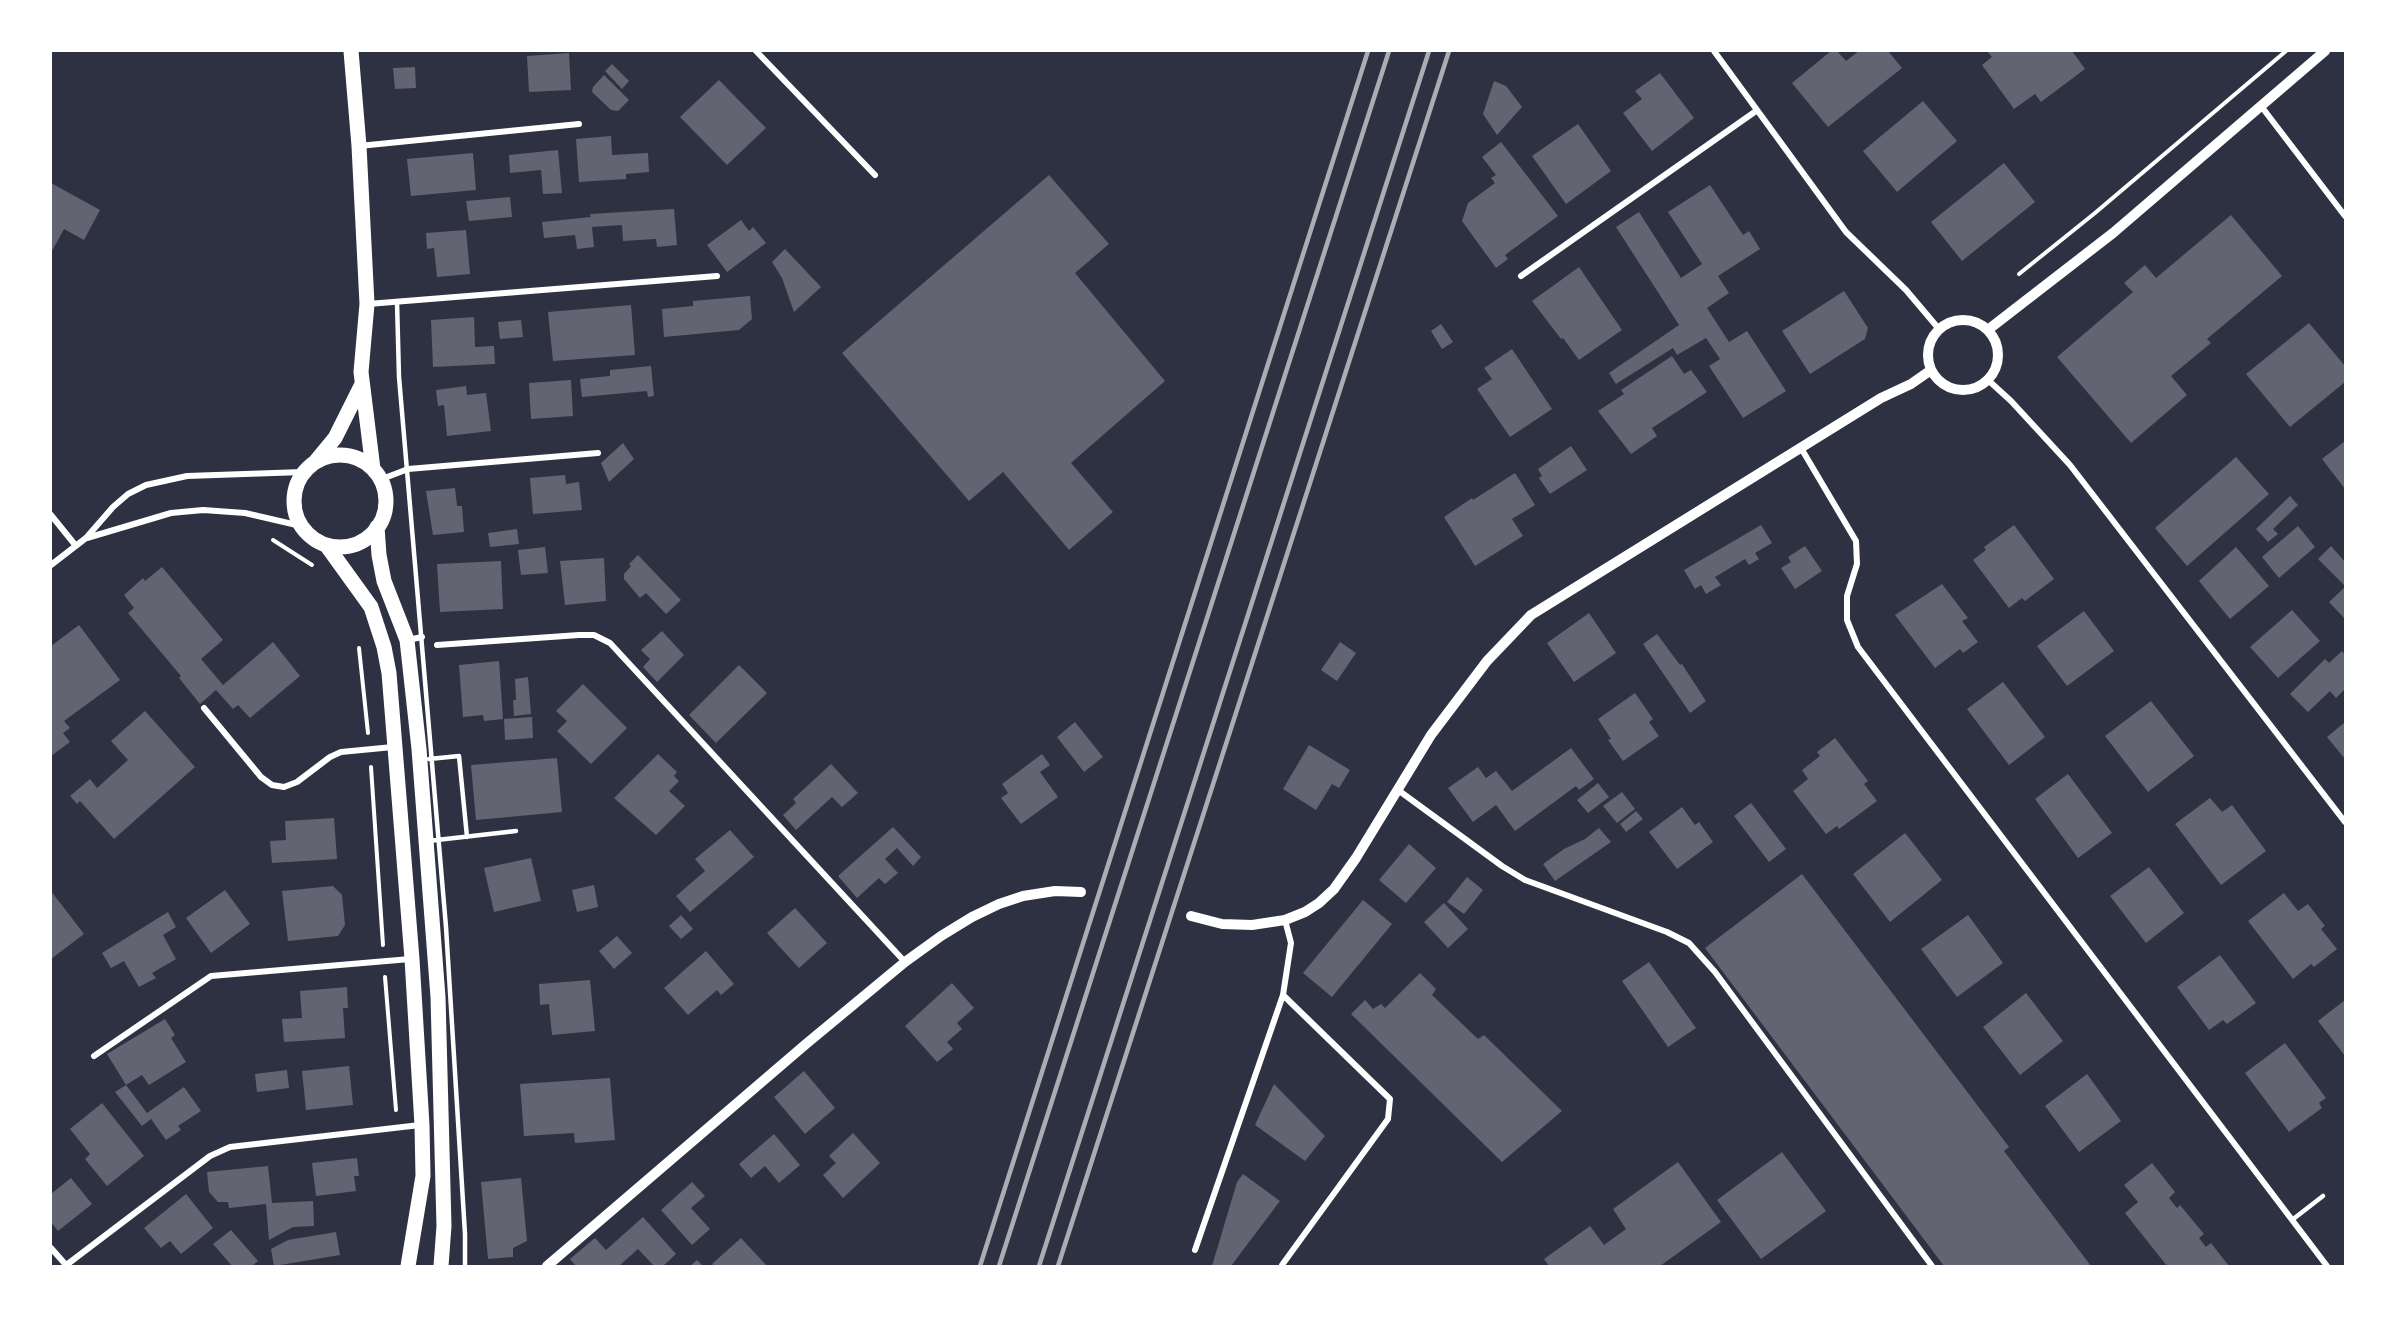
<!DOCTYPE html>
<html>
<head>
<meta charset="utf-8">
<style>
  body { margin:0 }
  #map { position:relative; width:2396px; height:1317px; overflow:hidden; background:#2d3142; font-family:"DM Sans",sans-serif }
  canvas { display:block }
  .frame { position:absolute; inset:0; border:52px solid #fff; pointer-events:none }
</style>
</head>
<body>
<div id="map">
<canvas width="2396" height="1317"></canvas>
<div class="frame"></div>
</div>
<script>
const context = document.querySelector('canvas').getContext('2d');
context.lineJoin = 'round';
function fillPath(path, color) {
  context.fillStyle = color;
  context.fill(path, 'evenodd');
}
function toPath(rows) {
  const path = new Path2D();
  for (const r of rows) {
    if (r.length === 3) {
      path.moveTo(r[0] + r[2], r[1]);
      path.arc(r[0], r[1], r[2], 0, 2 * Math.PI);
      continue;
    }
    path.moveTo(r[0], r[1]);
    for (let i = 2; i < r.length; i += 2) path.lineTo(r[i], r[i + 1]);
  }
  return path;
}
function stroke(path, color, width, dash) {
  context.strokeStyle = color;
  context.lineWidth = width;
  context.lineCap = dash ? 'butt' : 'round';
  context.setLineDash(dash || []);
  context.stroke(path);
}
const building = toPath([
  [1831,51,1837,51,1846,61,1859,51,1888,51,1902,68,1828,127,1792,83],
  [1987,51,2072,51,2085,69,2041,102,2035,94,2014,109,1982,65,1992,57],
  [569,53,571,90,529,92,527,56],
  [612,64,629,81,622,89,605,71],
  [415,67,416,88,395,89,393,68],
  [1660,73,1694,118,1652,151,1623,113,1642,99,1635,91],
  [604,75,629,100,618,111,611,110,592,92,593,87],
  [719,80,766,128,727,165,680,117],
  [1494,81,1506,86,1522,107,1497,135,1483,114],
  [1923,101,1957,141,1897,192,1863,151],
  [1578,124,1611,171,1566,204,1532,156],
  [611,136,612,155,648,153,649,172,626,174,626,179,579,182,576,139],
  [1501,142,1558,216,1505,255,1508,259,1496,268,1462,221,1468,203,1495,183,1491,178,1496,175,1482,157],
  [558,150,562,193,543,194,541,170,510,173,509,155],
  [473,153,476,190,411,196,407,159],
  [2004,163,2035,202,1962,261,1931,222],
  [1049,175,1109,244,1075,273,1165,381,1071,463,1113,512,1069,550,1003,472,969,501,842,353],
  [51,183,100,210,84,240,64,229,51,253],
  [1710,185,1743,235,1749,231,1760,249,1718,276,1729,293,1707,308,1729,342,1747,331,1786,391,1743,418,1709,366,1720,359,1706,338,1677,355,1673,348,1616,384,1609,373,1679,325,1616,227,1639,212,1681,278,1702,264,1668,212],
  [510,197,512,217,469,221,466,201],
  [674,209,677,245,657,247,656,239,623,241,622,225,592,227,594,247,577,249,575,235,544,238,542,222,591,217,590,214],
  [2231,215,2282,276,2207,339,2211,343,2171,376,2187,395,2131,443,2057,357,2133,292,2124,283,2145,265,2156,278],
  [741,220,749,231,753,227,766,243,727,272,707,245],
  [466,230,470,274,437,277,434,248,427,249,426,233],
  [785,249,821,287,794,312,782,278,772,262],
  [1579,267,1622,330,1579,360,1563,338,1561,339,1532,301],
  [1844,291,1868,328,1865,339,1810,374,1782,331],
  [750,296,752,319,739,330,664,337,662,309,693,306,693,301],
  [631,305,635,355,553,361,548,312],
  [474,317,475,347,494,346,495,364,433,367,431,320],
  [521,320,523,337,500,339,498,322],
  [2309,323,2345,366,2345,382,2290,427,2246,374],
  [1441,324,1453,342,1442,349,1431,331],
  [1512,349,1552,409,1510,437,1477,389,1492,379,1484,368],
  [1672,356,1684,374,1691,370,1707,392,1652,428,1657,436,1631,454,1598,411,1624,394,1621,390],
  [651,366,654,396,648,397,647,391,582,397,580,379,610,376,610,370],
  [571,380,573,416,531,419,529,383],
  [466,386,467,395,486,393,491,431,447,436,444,405,438,406,436,390],
  [2345,441,2345,489,2322,459],
  [623,443,634,459,609,482,601,463],
  [1571,446,1587,470,1550,494,1539,478,1542,476,1538,469],
  [2236,457,2269,494,2187,566,2155,528],
  [1515,473,1535,505,1512,519,1523,536,1475,566,1444,517,1472,498,1473,500],
  [565,475,566,484,579,482,582,510,533,514,530,478],
  [455,488,457,506,462,506,464,532,433,535,426,491],
  [2290,496,2298,505,2273,529,2278,534,2268,542,2256,529],
  [1761,525,1772,543,1755,553,1759,559,1749,565,1745,559,1715,577,1721,585,1706,594,1701,585,1695,589,1684,570],
  [2014,525,2054,579,2025,601,2022,598,2009,608,1973,560,1986,550,1984,547],
  [2298,526,2315,547,2279,578,2262,557],
  [517,529,519,544,490,547,488,533],
  [1805,546,1822,571,1795,589,1781,568,1791,562,1788,557],
  [2331,546,2345,562,2345,586,2318,559],
  [545,547,548,573,521,575,518,550],
  [2236,547,2269,586,2230,619,2199,581],
  [638,555,681,600,666,614,646,593,640,598,624,579,624,574,631,566,629,564],
  [604,558,606,601,565,605,560,561],
  [501,561,503,609,440,612,437,564],
  [162,567,223,640,201,659,223,685,273,642,300,676,250,718,238,705,233,709,216,690,200,704,179,678,181,676,128,613,134,608,124,595,143,578,145,581],
  [1942,584,1968,618,1962,621,1978,642,1963,653,1960,649,1935,668,1895,615],
  [2345,587,2345,619,2329,602],
  [2292,610,2320,641,2278,678,2250,647],
  [2084,611,2114,651,2067,686,2037,646],
  [1589,613,1616,653,1574,682,1547,643],
  [79,625,120,680,64,721,70,728,63,733,70,742,51,756,51,646],
  [662,631,684,655,657,682,643,667,650,659,641,650],
  [1657,634,1680,665,1682,664,1706,701,1690,713,1643,644],
  [1340,642,1356,653,1337,681,1321,670],
  [2342,651,2345,655,2345,689,2336,698,2330,691,2308,712,2290,694,2325,659,2329,663],
  [499,661,503,719,484,721,483,715,463,717,459,665],
  [739,665,767,693,716,743,689,715],
  [528,677,531,714,514,716,513,700,516,700,515,679],
  [2003,682,2045,737,2009,765,1967,709],
  [583,684,627,728,591,764,557,731,567,721,556,711],
  [1635,693,1653,719,1649,722,1659,736,1623,761,1608,740,1611,739,1598,719],
  [2151,701,2194,756,2148,792,2105,736],
  [145,711,195,767,114,839,80,801,77,804,70,796,90,779,97,788,128,760,111,741],
  [532,717,533,738,505,740,504,719],
  [1075,722,1103,757,1084,772,1057,737],
  [2345,722,2345,759,2327,737],
  [1835,738,1868,781,1864,784,1877,801,1839,829,1837,826,1826,834,1793,791,1808,779,1802,770,1820,756,1817,752],
  [1309,745,1350,770,1339,788,1332,784,1316,810,1283,789],
  [1571,748,1594,779,1579,790,1576,786,1515,831,1496,805,1473,822,1448,788,1478,767,1486,778,1496,771,1512,791],
  [658,754,677,772,674,776,679,781,669,791,685,806,656,835,614,798],
  [1042,754,1050,765,1040,772,1058,797,1021,824,1001,798,1008,793,1002,784],
  [557,758,562,812,476,820,471,765],
  [831,764,858,793,842,807,832,797,796,830,783,815,796,803,793,799],
  [2068,774,2112,833,2078,858,2035,799],
  [1598,783,1609,797,1588,813,1577,800],
  [1622,792,1635,809,1617,823,1603,806],
  [2210,798,2222,812,2232,805,2266,851,2221,885,2175,824],
  [1751,803,1786,849,1769,862,1734,816],
  [1682,807,1695,825,1699,822,1713,842,1677,869,1649,832],
  [1636,811,1643,819,1626,832,1620,824],
  [334,818,337,859,272,863,270,841,286,840,285,821],
  [893,827,921,857,913,866,897,848,885,859,898,873,885,884,879,878,857,898,838,876],
  [1599,828,1611,842,1555,881,1543,864,1564,849,1585,839],
  [730,830,754,857,690,912,676,896,705,871,695,859],
  [1905,833,1942,880,1890,922,1853,874],
  [1409,844,1436,868,1406,903,1379,880],
  [531,858,541,901,494,912,484,868],
  [2149,867,2184,913,2146,943,2110,896],
  [1802,874,2009,1147,2004,1151,2091,1266,1944,1266,1705,948],
  [1467,877,1483,890,1464,914,1447,902],
  [594,885,598,907,577,912,572,890],
  [333,886,342,895,345,925,338,936,288,941,282,891],
  [225,890,250,924,211,953,186,918],
  [51,891,84,934,51,959],
  [2284,893,2298,911,2308,904,2325,926,2321,929,2337,949,2314,967,2311,964,2293,979,2248,921],
  [1363,900,1392,924,1332,997,1303,973],
  [1444,903,1468,929,1448,948,1424,922],
  [795,908,827,943,799,968,767,933],
  [168,912,176,927,163,935,176,959,152,973,156,978,139,987,124,961,111,968,102,953],
  [681,915,693,929,681,939,669,926],
  [1968,915,2003,963,1957,997,1921,949],
  [617,936,632,953,614,969,599,951],
  [706,951,734,984,721,995,717,990,688,1015,664,988],
  [2220,955,2256,1003,2227,1024,2223,1020,2209,1030,2177,987],
  [1649,962,1696,1028,1668,1047,1622,981],
  [1420,973,1436,989,1432,995,1478,1039,1484,1035,1562,1111,1502,1162,1351,1014,1365,1000,1373,1009,1381,1004,1385,1008],
  [590,980,595,1031,552,1035,549,1004,540,1005,539,984],
  [952,983,974,1008,957,1023,962,1029,947,1042,953,1049,937,1062,905,1026],
  [347,987,348,1008,343,1008,345,1038,284,1042,282,1019,302,1018,300,991],
  [2026,993,2063,1041,2020,1075,1983,1027],
  [2345,1000,2345,1056,2318,1021],
  [165,1019,175,1035,171,1038,186,1062,149,1085,142,1075,126,1085,107,1054],
  [2285,1043,2326,1098,2319,1103,2322,1108,2289,1132,2245,1073],
  [349,1066,353,1105,306,1110,302,1071],
  [287,1070,289,1088,257,1092,255,1074],
  [804,1071,835,1108,805,1134,774,1097],
  [2087,1074,2121,1121,2079,1152,2045,1106],
  [610,1078,615,1140,575,1143,574,1133,524,1136,520,1084],
  [1274,1084,1325,1136,1305,1161,1255,1125],
  [126,1085,147,1113,184,1087,201,1111,178,1126,181,1130,166,1140,151,1119,142,1126,115,1092],
  [102,1103,144,1156,107,1186,85,1159,90,1154,70,1129],
  [853,1133,880,1163,843,1198,823,1175,836,1163,829,1156],
  [774,1134,800,1165,779,1183,765,1166,751,1178,739,1164],
  [1782,1152,1826,1211,1761,1259,1717,1200],
  [357,1158,359,1176,354,1176,356,1191,316,1196,312,1163],
  [1678,1162,1721,1222,1660,1266,1549,1266,1544,1259,1590,1226,1604,1245,1626,1229,1613,1209],
  [2152,1163,2175,1192,2169,1198,2177,1208,2180,1205,2204,1234,2199,1238,2206,1247,2211,1243,2229,1266,2167,1266,2125,1213,2138,1202,2124,1185],
  [268,1166,272,1203,313,1201,314,1226,293,1227,269,1240,266,1204,229,1208,228,1202,218,1202,209,1192,207,1172],
  [1243,1174,1280,1201,1231,1266,1212,1266,1237,1182],
  [71,1178,92,1204,58,1231,51,1222,51,1194],
  [521,1178,527,1241,513,1248,513,1257,488,1259,481,1182],
  [692,1182,705,1196,691,1208,710,1229,692,1245,661,1210],
  [186,1194,213,1228,181,1254,170,1241,161,1248,144,1228],
  [643,1217,676,1254,663,1266,654,1266,638,1249,619,1266,576,1266,570,1259,595,1238,606,1250],
  [231,1230,258,1261,252,1266,232,1266,213,1244],
  [336,1232,340,1255,274,1266,271,1249,288,1240],
  [741,1238,767,1266,714,1266,712,1264],
  [697,1260,703,1266,690,1266]
]);
const path = toPath([
  [2019,274,2095,213,2286,51],
  [273,540,312,565],
  [359,648,368,733],
  [371,767,383,945],
  [385,977,396,1110]
]);
const service = toPath([
  [397,302,399,377,446,927,465,1234,465,1266],
  [429,759,459,756,467,837],
  [428,841,516,831],
  [2292,1220,2323,1196]
]);
const minor = toPath([
  [756,51,875,175],
  [1714,51,1846,232,1906,290,1939,329],
  [2261,106,2345,216],
  [359,146,579,124],
  [1521,276,1756,111],
  [368,304,717,276],
  [1988,380,2011,401,2070,465,2345,822],
  [1801,448,1856,541,1857,564,1847,596,1847,620,1858,647,2327,1266],
  [382,479,408,469,598,453],
  [51,515,76,546],
  [87,538,171,513,203,510,245,513,301,526],
  [51,565,86,538,113,507,128,494,146,485,187,476,303,472],
  [408,640,422,637],
  [437,645,579,635,594,635,610,643,905,962],
  [204,708,261,777,272,785,284,787,297,782,330,757,341,752,393,747],
  [1398,790,1502,866,1525,880,1667,932,1689,943,1715,972,1932,1266],
  [94,1056,211,976,410,959],
  [51,1248,66,1265],
  [1195,1250,1283,995,1291,943,1285,920],
  [1282,1265,1388,1119,1390,1099,1283,995],
  [65,1266,210,1156,230,1147,420,1125]
]);
const tertiary = toPath([
  [1963,355,35],
  [1989,329,2113,233,2325,51],
  [1191,916,1222,924,1252,925,1285,920,1305,912,1319,903,1334,889,1356,858,1431,735,1487,661,1531,615,1881,398,1911,384,1931,370],
  [547,1266,806,1044,905,962,941,936,972,917,999,904,1023,896,1055,891,1081,892]
]);
const primary = toPath([
  [351,51,359,146,367,304,361,372,373,469],
  [340,501,46],
  [316,461,335,438,362,384],
  [377,527,379,555,384,581,407,640,419,749,438,997,444,1226,441,1266],
  [327,546,371,607,384,647,389,673,412,959,422,1125,423,1176,408,1266]
]);
const rail = toPath([
  [980,1266,1368,51],
  [999,1266,1389,51],
  [1039,1266,1429,51],
  [1058,1266,1449,51]
]);
fillPath(building, '#626471');
stroke(path, '#fff', 4);
stroke(service, '#fff', 4.5);
stroke(minor, '#fff', 6);
stroke(tertiary, '#fff', 10);
stroke(primary, '#fff', 15);
stroke(rail, '#abadb3', 4.5);
</script>
</body>
</html>
